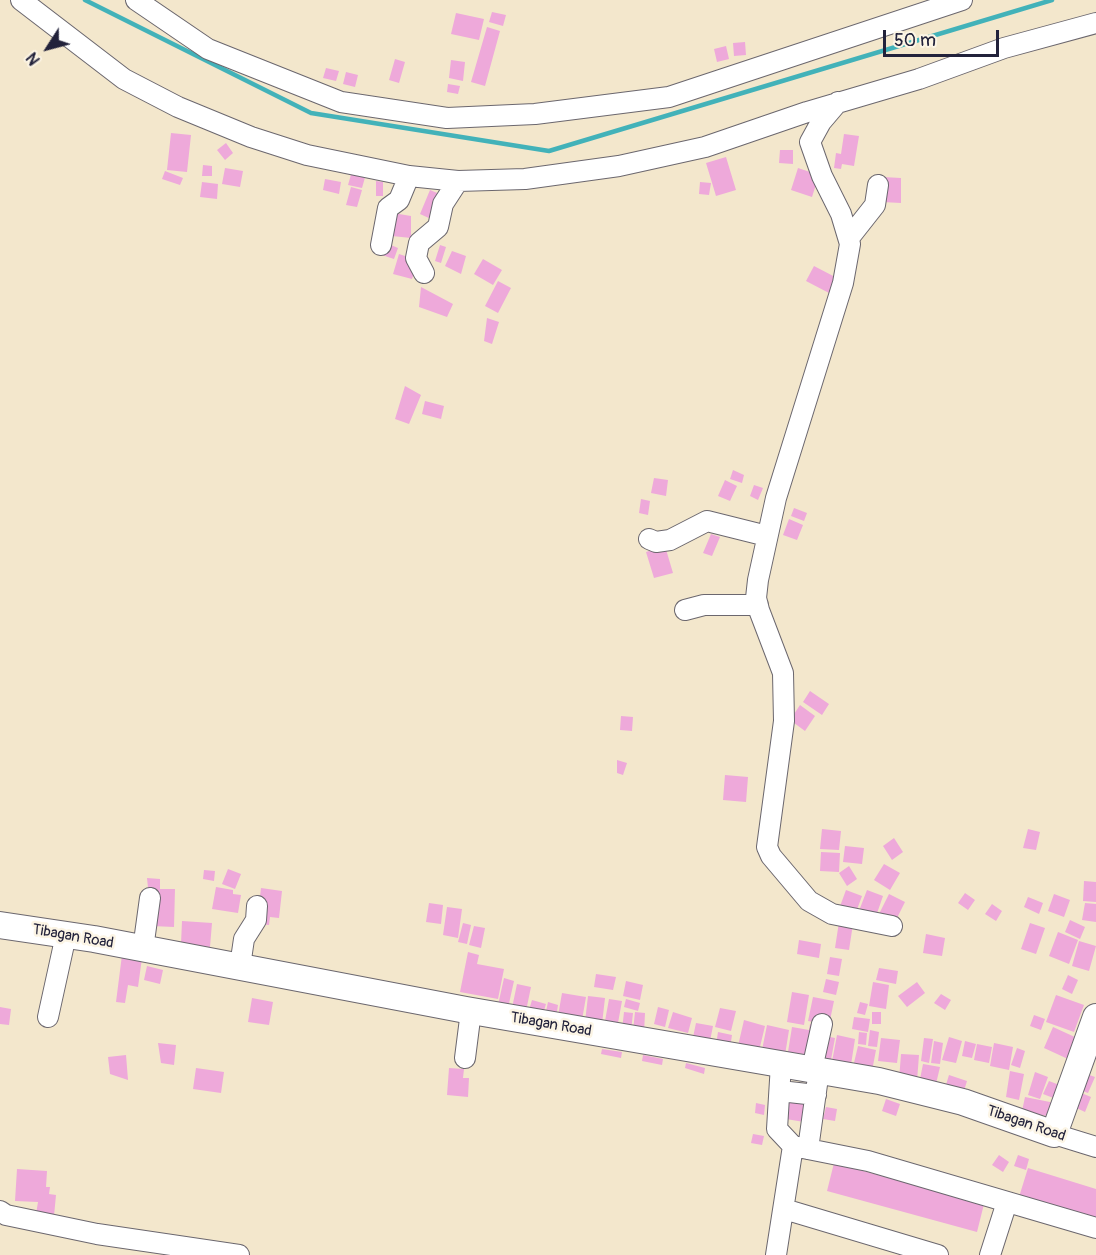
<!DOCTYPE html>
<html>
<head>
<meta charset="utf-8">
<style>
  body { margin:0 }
  #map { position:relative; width:1096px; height:1255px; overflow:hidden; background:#f3e7cc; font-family:Pangolin,sans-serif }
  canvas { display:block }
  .north { position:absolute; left:18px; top:18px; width:60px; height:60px; -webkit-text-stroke:4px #fcf5e5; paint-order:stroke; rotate:234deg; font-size:16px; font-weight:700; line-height:24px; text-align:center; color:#22223b }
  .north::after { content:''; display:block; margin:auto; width:21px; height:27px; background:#22223b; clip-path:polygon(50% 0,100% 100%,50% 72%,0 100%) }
  .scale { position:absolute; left:883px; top:30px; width:116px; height:27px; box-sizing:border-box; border:3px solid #22223b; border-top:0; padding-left:8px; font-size:18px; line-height:21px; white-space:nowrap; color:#22223b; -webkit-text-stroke:4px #fcf5e5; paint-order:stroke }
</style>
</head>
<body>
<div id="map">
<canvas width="1096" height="1255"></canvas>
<div class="north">N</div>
<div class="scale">50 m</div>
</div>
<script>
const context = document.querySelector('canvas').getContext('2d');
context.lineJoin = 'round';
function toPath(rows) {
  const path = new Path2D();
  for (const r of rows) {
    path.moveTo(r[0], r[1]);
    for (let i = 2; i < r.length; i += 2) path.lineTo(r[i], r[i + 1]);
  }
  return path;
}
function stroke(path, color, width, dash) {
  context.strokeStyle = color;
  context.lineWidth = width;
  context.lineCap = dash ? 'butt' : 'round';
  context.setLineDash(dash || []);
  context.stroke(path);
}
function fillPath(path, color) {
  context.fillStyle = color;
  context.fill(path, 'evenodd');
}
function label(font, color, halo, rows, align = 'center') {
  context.font = font + ' Pangolin,sans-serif';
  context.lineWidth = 5;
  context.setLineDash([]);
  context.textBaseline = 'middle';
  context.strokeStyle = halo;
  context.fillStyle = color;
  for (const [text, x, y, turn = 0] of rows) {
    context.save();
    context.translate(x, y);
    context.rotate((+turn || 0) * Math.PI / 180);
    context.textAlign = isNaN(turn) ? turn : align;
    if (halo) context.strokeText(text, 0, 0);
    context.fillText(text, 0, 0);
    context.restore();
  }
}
const stream = toPath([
  [85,0,311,113,549,151,1052,0]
]);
const building = toPath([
  [492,12,506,15,503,26,489,22],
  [456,13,484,19,479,40,451,34],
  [487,27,500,31,485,86,471,82],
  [745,42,746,55,734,56,733,43],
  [726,46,729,59,717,62,714,49],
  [395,59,405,62,399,83,389,80],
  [451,60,465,62,463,81,449,78],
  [326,68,339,71,336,81,323,78],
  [346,72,358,75,355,87,343,84],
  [448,84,460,86,458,94,447,92],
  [171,133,191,135,187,172,167,170],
  [844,134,859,136,854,166,842,164,841,169,834,168,836,153,841,154],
  [226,143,233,153,225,160,217,150],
  [780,150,793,150,793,164,779,163],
  [726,157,736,190,716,196,706,163],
  [203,165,212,166,212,176,202,176],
  [225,168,243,171,240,187,222,184],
  [798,168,819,175,812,197,791,190],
  [165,171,183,178,180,185,162,179],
  [352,171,366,174,362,188,348,185],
  [883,177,901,178,901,203,882,202],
  [325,179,341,182,339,194,323,190],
  [376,181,383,182,383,196,376,196],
  [202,182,218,184,217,199,200,197],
  [700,182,711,183,709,195,699,194],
  [351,187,362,190,357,207,346,205],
  [430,190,442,195,431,219,420,214],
  [393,213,411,216,411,238,392,236],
  [386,243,398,248,394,259,382,255],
  [440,245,446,247,441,263,435,261],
  [452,251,466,256,461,274,445,266],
  [399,254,411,258,416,267,412,279,393,274],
  [483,259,502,270,493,285,474,274],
  [814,266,837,278,829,293,806,281],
  [498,281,511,288,498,313,485,306],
  [421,287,453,304,447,317,419,307],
  [487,318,499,322,492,344,484,341],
  [405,386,421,395,409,424,395,419],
  [425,401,444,406,441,419,422,414],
  [733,470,744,475,742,483,730,479],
  [654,478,668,480,666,496,651,493],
  [725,480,737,486,730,501,718,496],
  [754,485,763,488,758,500,750,496],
  [641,499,650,501,648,515,639,513],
  [794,508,807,513,804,521,791,516],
  [789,519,803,525,797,540,783,535],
  [711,534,720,537,712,556,703,553],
  [665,546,673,573,654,578,646,552],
  [810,691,829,704,822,715,803,702],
  [800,705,815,716,805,731,790,720],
  [621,716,633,717,632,731,620,730],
  [617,760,627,763,623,775,617,773],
  [725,775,748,777,746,802,723,800],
  [822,829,841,831,839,850,820,849],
  [1028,829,1040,832,1036,850,1023,848],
  [894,838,903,852,892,860,883,846],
  [845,846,864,848,862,864,843,862],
  [821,852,840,853,839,872,820,871],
  [884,864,900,873,890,890,874,880],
  [849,866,857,879,847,886,839,873],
  [228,869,241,874,235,889,222,884],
  [204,870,215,871,214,881,203,879],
  [147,878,160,879,160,889,175,889,174,927,152,926],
  [1084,881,1096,882,1096,902,1083,901],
  [216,887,233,890,233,894,241,895,238,913,212,909],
  [261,888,282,891,279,918,270,917,269,925,257,924],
  [846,890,862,896,855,915,839,909],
  [867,890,883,896,874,922,857,916],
  [965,893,975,900,968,910,958,903],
  [889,894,905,902,894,924,878,916],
  [1054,894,1070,900,1064,917,1048,911],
  [1028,897,1043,903,1039,914,1024,907],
  [429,903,443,905,441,924,426,922],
  [1085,903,1096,904,1096,922,1082,920],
  [992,904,1002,911,996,921,985,914],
  [447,907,462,909,458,938,443,935],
  [1070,920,1085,927,1080,939,1065,932],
  [182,921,212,923,210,947,181,944],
  [839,922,853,924,849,950,835,948],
  [463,923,471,925,467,944,458,942],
  [1030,923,1045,928,1036,954,1021,949],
  [474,926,485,928,481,948,469,945],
  [1058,932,1078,940,1069,964,1049,956],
  [926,934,945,938,942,956,923,953],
  [799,940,821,944,819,958,797,954],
  [1079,941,1096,946,1089,971,1072,966],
  [468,952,479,955,477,964,504,969,498,999,460,992],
  [122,955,142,958,138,987,128,985,125,1003,116,1002],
  [830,957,842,959,839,976,827,974],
  [147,966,163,970,160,984,144,980],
  [879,968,898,971,896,984,876,980],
  [596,974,616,977,613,990,594,987],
  [1068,975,1078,980,1072,994,1062,989],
  [504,978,514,981,508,1008,498,1005],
  [826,979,839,982,836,995,823,992],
  [626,981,643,985,640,1000,623,996],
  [873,982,889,985,886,1009,869,1006],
  [917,982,925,993,907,1007,898,996],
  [517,984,531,987,526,1011,512,1008],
  [792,992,809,995,804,1025,787,1022],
  [562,993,586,997,582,1020,558,1016],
  [941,994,951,1000,945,1010,934,1003],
  [1056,995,1084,1005,1074,1032,1046,1022],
  [588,996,605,998,602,1024,585,1022],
  [813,997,834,1001,829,1025,808,1021],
  [252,998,273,1002,269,1025,248,1022],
  [609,999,622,1001,618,1023,605,1021],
  [626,999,640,1003,638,1011,624,1007],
  [532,1000,546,1004,543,1014,529,1010],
  [548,1002,558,1005,556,1018,545,1016],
  [860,1002,868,1004,865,1015,857,1013],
  [0,1007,11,1009,9,1025,0,1024],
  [658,1007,669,1010,665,1027,654,1024],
  [720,1008,736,1011,731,1031,715,1027],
  [624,1012,633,1013,631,1031,622,1030],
  [635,1012,645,1013,644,1033,633,1031],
  [673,1012,692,1018,688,1033,668,1028],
  [872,1012,881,1012,881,1024,872,1024],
  [1034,1015,1045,1019,1041,1030,1030,1026],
  [854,1017,870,1019,868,1032,852,1029],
  [744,1020,765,1026,759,1051,738,1046],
  [696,1023,713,1026,709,1046,692,1042],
  [810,1024,819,1026,803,1060,804,1054,788,1052,792,1027,809,1030],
  [767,1025,789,1030,785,1055,762,1050],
  [1053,1027,1077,1038,1068,1059,1044,1048],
  [870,1030,879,1032,877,1047,868,1046],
  [718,1032,732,1035,730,1048,716,1045],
  [859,1032,867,1033,866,1045,858,1044],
  [820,1035,835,1038,830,1065,814,1063],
  [837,1035,855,1039,850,1071,831,1067],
  [949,1037,962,1041,956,1063,942,1060],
  [881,1038,900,1040,897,1063,878,1061],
  [924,1038,933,1039,929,1063,921,1061],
  [934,1041,943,1043,940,1064,931,1063],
  [965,1041,976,1044,972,1058,962,1056],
  [158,1043,176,1045,174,1065,161,1063],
  [994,1043,1013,1047,1009,1070,990,1066],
  [977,1044,992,1047,989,1063,974,1060],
  [858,1046,876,1050,872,1071,853,1067],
  [1017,1048,1025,1051,1020,1068,1011,1065],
  [602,1049,622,1052,621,1058,601,1054],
  [901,1054,919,1055,917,1081,899,1080],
  [126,1055,128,1080,110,1074,108,1057],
  [643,1055,663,1059,662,1065,642,1061],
  [686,1063,705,1068,704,1074,685,1068],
  [923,1064,940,1067,935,1088,919,1084],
  [196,1068,224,1072,221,1093,193,1089],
  [449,1068,464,1069,463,1078,469,1078,468,1097,447,1095],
  [1010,1071,1024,1074,1019,1100,1006,1097],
  [1035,1072,1048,1077,1040,1099,1028,1095],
  [1081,1072,1095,1077,1088,1093,1075,1088],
  [949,1075,967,1081,963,1094,945,1088],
  [1049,1081,1062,1086,1056,1099,1043,1094],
  [1074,1090,1091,1097,1085,1112,1068,1104],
  [1025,1097,1055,1103,1052,1117,1022,1111],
  [886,1099,900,1104,896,1116,882,1111],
  [789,1100,808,1103,804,1122,786,1119],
  [756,1103,765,1105,764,1115,755,1113],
  [826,1107,837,1109,835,1121,823,1119],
  [753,1134,764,1136,762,1145,751,1143],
  [999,1155,1009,1162,1003,1172,992,1165],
  [1018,1155,1029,1159,1026,1170,1014,1166],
  [834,1163,984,1204,977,1232,827,1191],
  [1028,1168,1096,1189,1096,1221,1019,1197],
  [17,1169,47,1171,46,1187,50,1187,49,1194,56,1195,54,1216,36,1214,38,1202,15,1201]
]);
const minor = toPath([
  [21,0,124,79,178,107,251,137,307,155,409,176,458,181,525,179,619,166,705,147,807,112,919,79,1004,48,1096,23],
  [136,0,208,49,341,102,447,118,535,114,669,97,962,0],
  [838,102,821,122,810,142,822,176,841,214,850,244,843,283,776,498,758,580,756,598,759,610,783,673,784,721,767,847,771,856,809,901,832,914,892,926],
  [849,238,875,205,878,185],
  [381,245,388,208,399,200,409,176],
  [424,273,416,258,419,243,438,227,443,204,458,181],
  [649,539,656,542,670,540,707,521,767,536],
  [685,610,704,605,758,605],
  [143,949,150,898],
  [240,966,244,939,256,920,257,906],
  [48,1017,66,935],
  [465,1058,471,1011],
  [781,1064,777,1129,793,1146,868,1161,1096,1228],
  [812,1069,822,1024],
  [780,1091,816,1095],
  [1054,1134,1096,1147],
  [808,1149,819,1070],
  [784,1209,938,1255],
  [0,1211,6,1215,97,1234,239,1255],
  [776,1255,793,1146],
  [990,1255,1007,1202]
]);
const major = toPath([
  [0,925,94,939,466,1010,879,1081,963,1102,1054,1134,1096,1017]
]);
const streetNames = [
  ["Tibagan Road",73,937,10],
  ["Tibagan Road",551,1025,10],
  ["Tibagan Road",1026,1124,19]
];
stroke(stream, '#42b2b9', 4.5);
fillPath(building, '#eea9da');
stroke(minor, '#6b676e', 22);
stroke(major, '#6b676e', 28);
stroke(minor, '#fff', 20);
stroke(major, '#fff', 26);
label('15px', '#22223b', '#fcf5e5', streetNames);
</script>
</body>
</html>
